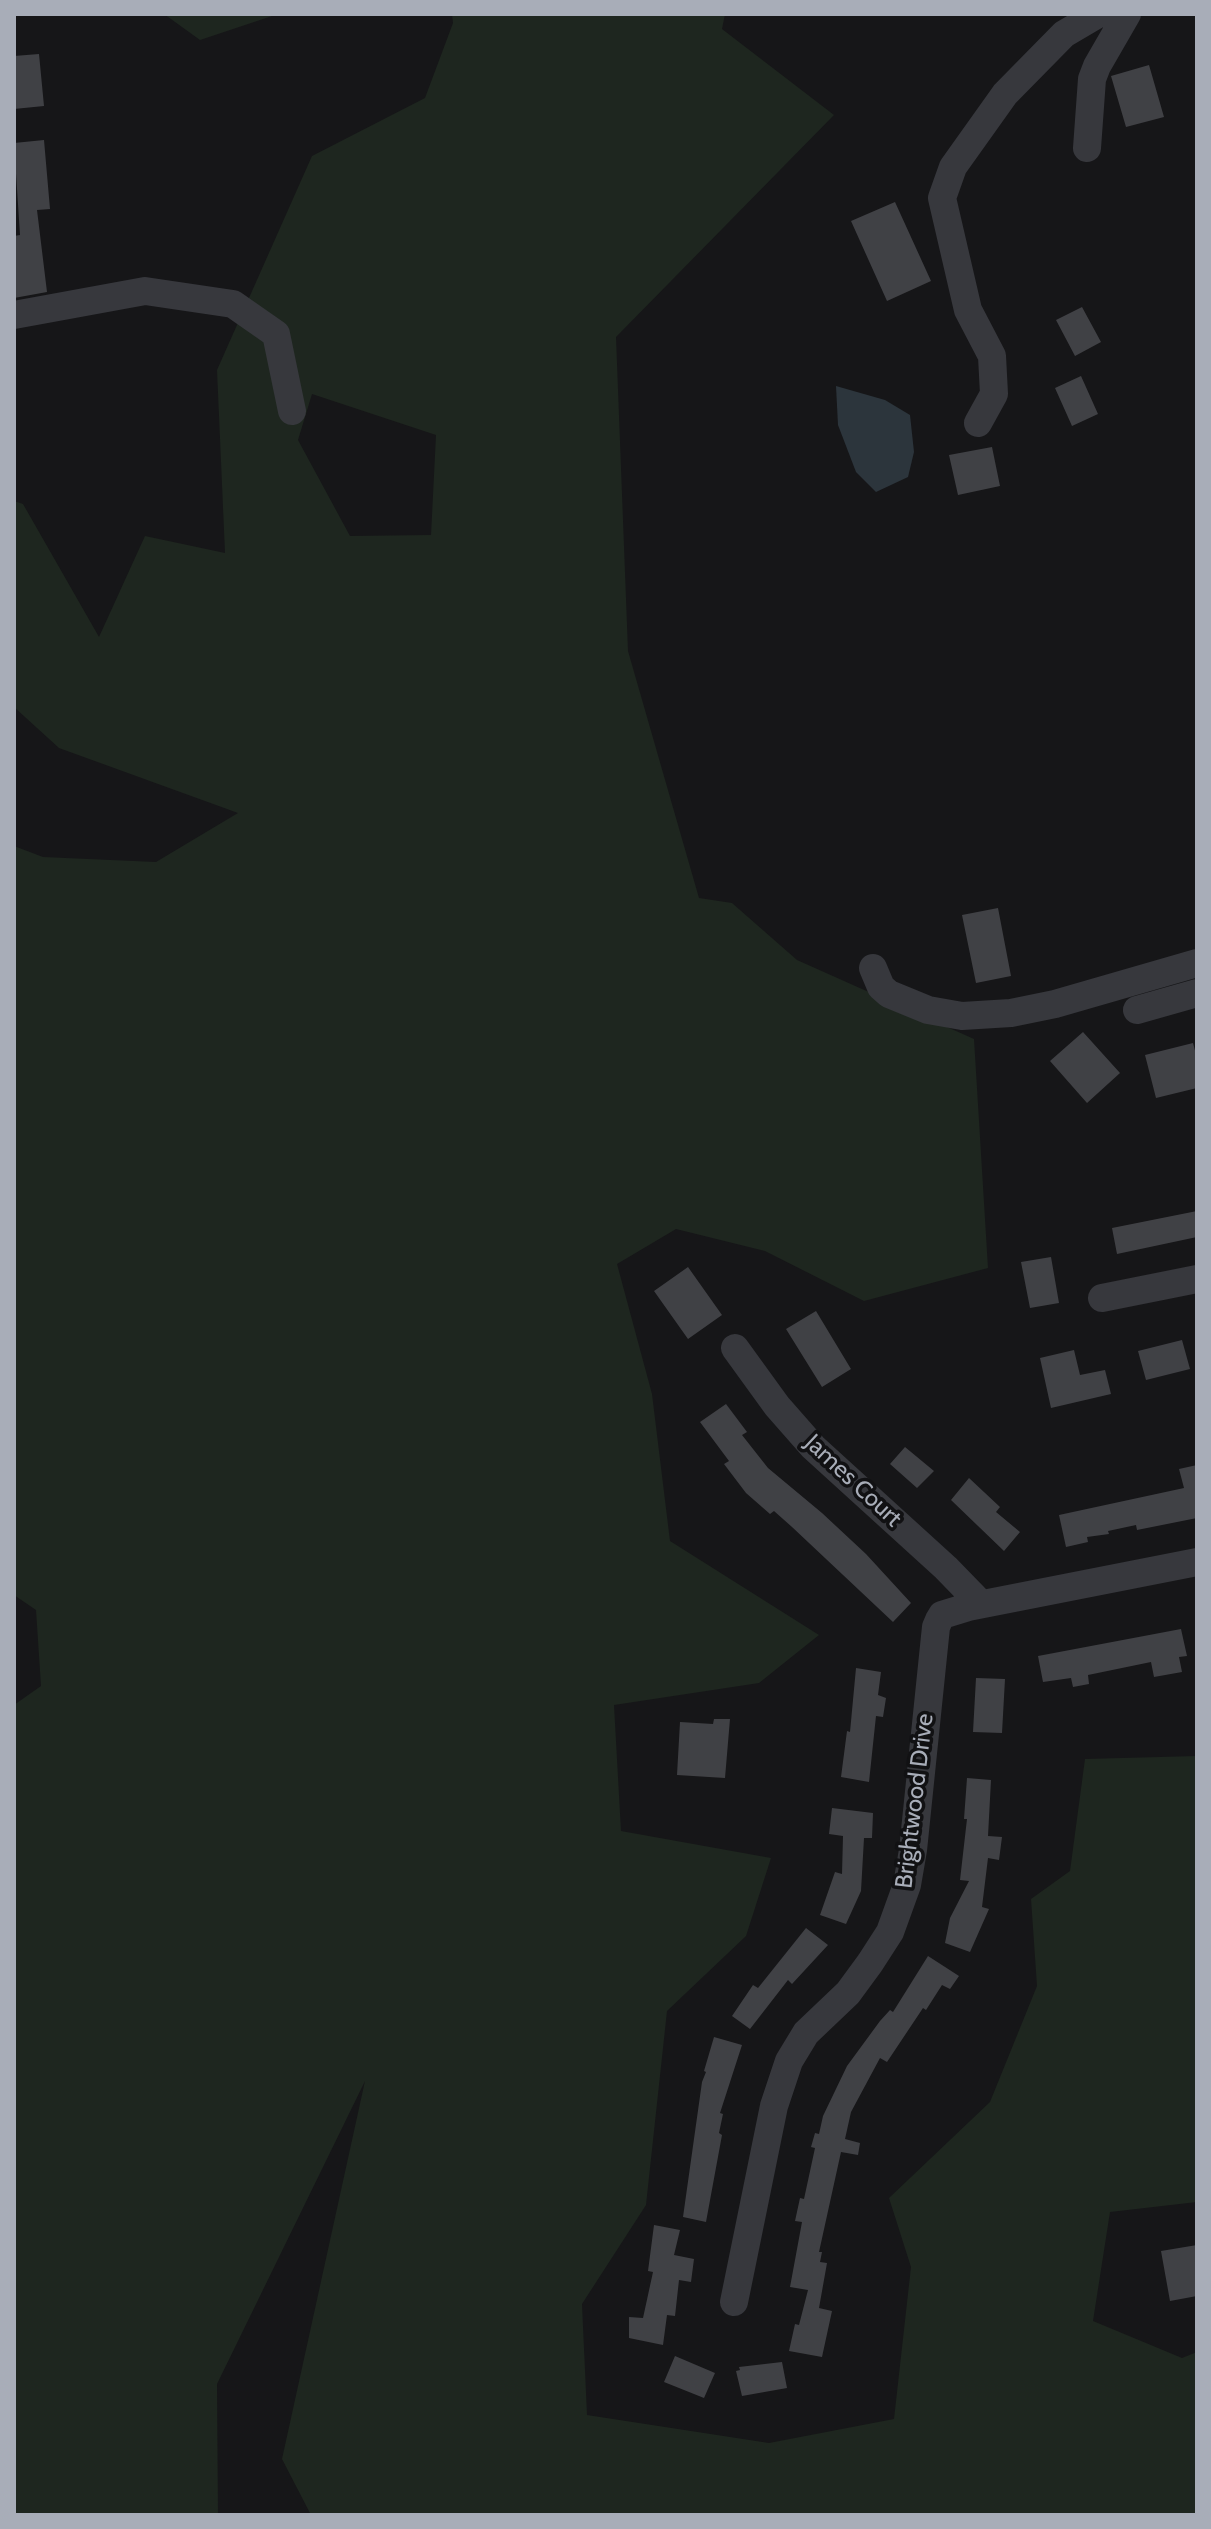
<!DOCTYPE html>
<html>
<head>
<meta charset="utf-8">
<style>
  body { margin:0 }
  #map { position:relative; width:1211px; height:2529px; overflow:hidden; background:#161618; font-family:Cabin,sans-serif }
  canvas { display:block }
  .frame { position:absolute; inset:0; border:16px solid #a8adb8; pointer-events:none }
</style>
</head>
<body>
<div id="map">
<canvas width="1211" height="2529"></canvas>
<div class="frame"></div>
</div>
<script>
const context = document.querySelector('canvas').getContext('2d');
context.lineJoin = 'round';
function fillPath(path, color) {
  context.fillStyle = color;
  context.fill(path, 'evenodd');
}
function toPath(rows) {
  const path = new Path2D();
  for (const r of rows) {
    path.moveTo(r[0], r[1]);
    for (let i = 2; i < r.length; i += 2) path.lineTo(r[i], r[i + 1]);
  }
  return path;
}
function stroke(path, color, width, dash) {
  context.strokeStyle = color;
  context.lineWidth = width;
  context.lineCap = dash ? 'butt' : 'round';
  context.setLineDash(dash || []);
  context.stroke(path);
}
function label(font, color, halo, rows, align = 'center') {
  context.font = font + ' Cabin,sans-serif';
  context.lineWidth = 7;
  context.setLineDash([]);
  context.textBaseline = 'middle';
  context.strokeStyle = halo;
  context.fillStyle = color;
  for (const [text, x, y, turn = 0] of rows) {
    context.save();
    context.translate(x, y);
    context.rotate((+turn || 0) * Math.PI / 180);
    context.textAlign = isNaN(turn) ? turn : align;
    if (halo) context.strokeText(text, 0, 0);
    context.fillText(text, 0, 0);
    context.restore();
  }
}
const green = toPath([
  [164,14,278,14,200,40],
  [452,14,725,14,722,29,834,115,616,337,628,651,699,898,732,903,797,960,974,1039,988,1268,864,1301,765,1251,676,1229,617,1264,652,1394,670,1541,819,1635,759,1683,614,1705,621,1831,771,1858,746,1936,667,2011,646,2205,582,2304,587,2415,769,2443,894,2419,911,2267,889,2198,990,2102,1037,1986,1031,1899,1070,1871,1085,1759,1197,1756,1197,2202,1110,2212,1093,2321,1182,2358,1197,2352,1197,2515,311,2515,282,2459,365,2081,217,2384,218,2515,14,2515,14,1705,41,1686,36,1610,14,1595,14,846,43,857,156,862,238,813,59,748,14,707,14,501,23,504,99,637,145,536,225,553,217,370,312,156,425,98,453,23],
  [312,394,436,435,431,535,350,536,298,440]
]);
const water = toPath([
  [836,386,885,400,910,415,914,452,908,477,876,492,856,472,838,425]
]);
const building = toPath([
  [39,54,44,106,14,109,14,56],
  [1149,65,1164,117,1126,127,1111,76],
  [44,140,50,209,37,210,47,292,14,298,14,236,20,235,14,143],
  [895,202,931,281,887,301,851,221],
  [1082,307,1101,342,1075,356,1056,320],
  [1081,376,1098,414,1072,426,1055,388],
  [992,447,1000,486,958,495,949,455],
  [998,908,1011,976,976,983,962,915],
  [1083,1032,1120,1073,1087,1103,1050,1061],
  [1193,1043,1197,1058,1197,1088,1156,1098,1145,1055],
  [1197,1211,1197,1237,1117,1254,1112,1228],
  [1051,1257,1059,1303,1030,1308,1021,1262],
  [688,1267,722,1315,688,1339,654,1291],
  [816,1311,851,1369,822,1387,786,1329],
  [1182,1340,1190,1369,1146,1380,1138,1351],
  [1074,1350,1080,1375,1105,1370,1111,1394,1051,1408,1040,1358],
  [726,1404,747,1432,742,1435,768,1468,822,1513,866,1554,911,1603,893,1622,792,1527,774,1511,770,1514,746,1493,724,1464,729,1461,700,1422],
  [905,1447,934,1471,917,1488,890,1464],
  [1197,1465,1197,1518,1137,1530,1136,1525,1108,1531,1109,1534,1087,1537,1088,1542,1066,1547,1059,1515,1184,1488,1179,1469],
  [969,1478,1000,1507,996,1512,1020,1532,1004,1551,951,1500],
  [1181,1629,1187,1656,1179,1657,1182,1672,1154,1677,1151,1662,1088,1675,1089,1684,1073,1687,1071,1678,1043,1682,1038,1656],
  [856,1668,881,1672,878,1695,886,1698,883,1717,876,1716,869,1782,841,1777,847,1731,850,1732],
  [976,1678,1005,1679,1002,1733,973,1732],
  [714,1719,730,1719,725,1778,677,1775,680,1722,713,1724],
  [967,1778,991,1780,988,1836,1002,1837,999,1860,988,1858,982,1907,989,1909,970,1952,945,1943,950,1918,969,1881,960,1880,967,1819,964,1819],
  [832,1808,873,1813,872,1838,864,1838,861,1891,846,1924,820,1915,835,1872,842,1874,843,1836,829,1834],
  [806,1928,828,1945,792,1984,788,1980,750,2029,732,2016,753,1985,758,1988],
  [928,1956,959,1976,950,1989,942,1985,926,2010,923,2008,887,2062,880,2058,851,2112,845,2139,860,2143,858,2155,841,2152,819,2252,822,2252,820,2262,827,2263,819,2308,832,2311,822,2357,789,2351,795,2324,799,2325,808,2290,790,2287,802,2222,795,2221,800,2198,804,2199,815,2148,811,2147,815,2133,819,2134,823,2116,847,2066,880,2021,890,2010,893,2012],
  [714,2037,742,2045,720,2113,723,2114,719,2133,722,2135,706,2222,683,2217,702,2082,706,2072,704,2071],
  [654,2225,680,2230,674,2255,694,2259,691,2282,679,2280,675,2316,667,2315,663,2345,629,2338,629,2317,643,2318,653,2272,648,2271],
  [1197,2245,1197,2296,1170,2301,1161,2251],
  [675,2356,715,2373,704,2398,664,2382],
  [782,2362,787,2388,742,2396,736,2371,740,2370,739,2367]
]);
const minor = toPath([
  [1087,148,1092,79,1097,66,1127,14],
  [14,315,145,291,233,304,276,334,292,411],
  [978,423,994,394,992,356,968,310,942,198,953,167,1005,94,1064,34,1098,14],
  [873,968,881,987,889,994,928,1010,962,1016,1011,1013,1055,1004,1197,963],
  [1137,1010,1197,993],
  [1102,1298,1197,1279],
  [735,1348,777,1406,813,1447,946,1568,981,1604],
  [734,2302,774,2106,789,2061,806,2033,848,1993,870,1963,890,1932,907,1885,913,1850,936,1627,939,1620,942,1615,968,1607,1197,1562]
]);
const streetNames = [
  ["James Court",853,1481,43],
  ["Brightwood Drive",915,1801,-83]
];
fillPath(green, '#1e261f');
fillPath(water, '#2c353c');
fillPath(building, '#404145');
stroke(minor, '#37383d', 28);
label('24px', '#a8adb8', '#111113', streetNames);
</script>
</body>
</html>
